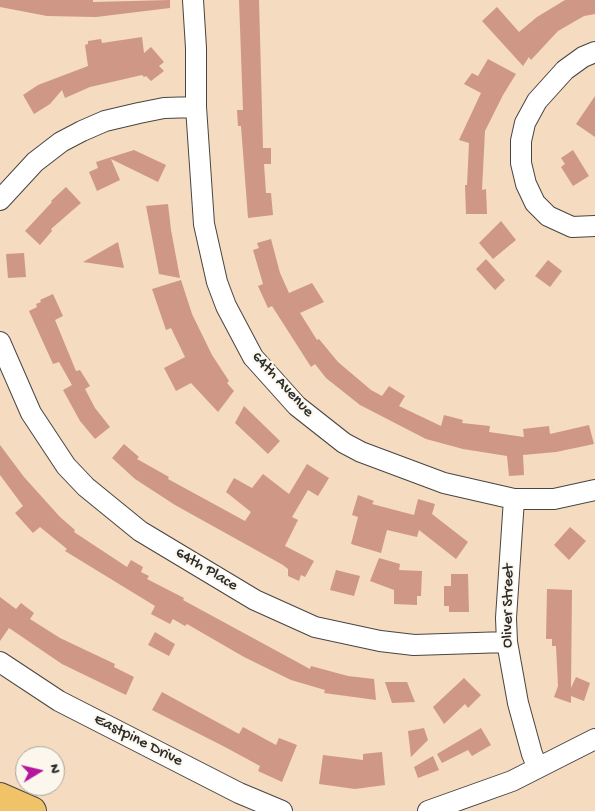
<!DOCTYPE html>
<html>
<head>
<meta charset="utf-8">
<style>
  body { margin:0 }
  #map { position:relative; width:595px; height:811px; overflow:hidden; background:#f5dbbf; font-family:"Gochi Hand",sans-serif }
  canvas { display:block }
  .north { position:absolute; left:15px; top:746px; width:50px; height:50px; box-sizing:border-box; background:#fbf7ec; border:1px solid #a8a59f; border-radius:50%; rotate:81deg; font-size:14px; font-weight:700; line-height:20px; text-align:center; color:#2b2b2b }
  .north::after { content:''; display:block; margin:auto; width:18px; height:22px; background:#b5179e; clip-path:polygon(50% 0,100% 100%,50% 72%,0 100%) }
</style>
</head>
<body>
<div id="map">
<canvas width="595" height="811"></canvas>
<div class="north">N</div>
</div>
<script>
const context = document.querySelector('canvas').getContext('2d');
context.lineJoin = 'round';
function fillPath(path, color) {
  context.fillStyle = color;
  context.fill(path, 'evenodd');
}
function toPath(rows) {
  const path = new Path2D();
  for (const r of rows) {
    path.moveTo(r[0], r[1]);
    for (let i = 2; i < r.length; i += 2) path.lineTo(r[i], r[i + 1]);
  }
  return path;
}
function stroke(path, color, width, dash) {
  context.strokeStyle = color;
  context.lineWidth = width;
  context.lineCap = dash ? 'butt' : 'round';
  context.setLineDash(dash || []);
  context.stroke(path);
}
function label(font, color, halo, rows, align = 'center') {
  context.font = font + ' "Gochi Hand",sans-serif';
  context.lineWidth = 4;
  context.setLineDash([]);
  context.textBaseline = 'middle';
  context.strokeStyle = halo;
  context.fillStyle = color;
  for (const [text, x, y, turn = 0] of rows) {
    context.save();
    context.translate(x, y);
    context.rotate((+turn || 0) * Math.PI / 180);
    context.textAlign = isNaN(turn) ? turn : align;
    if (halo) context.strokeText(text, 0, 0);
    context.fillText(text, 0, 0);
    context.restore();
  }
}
const building = toPath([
  [0,0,93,0,93,2,170,0,170,8,96,17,47,16,0,7],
  [239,0,259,0,263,148,271,148,271,164,264,164,266,193,271,193,273,215,248,218,241,126,238,126,237,110,243,110],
  [565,0,595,0,595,14,584,16,558,31,531,60,529,57,523,66,482,21,497,7,519,32,537,17],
  [142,37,144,53,151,47,164,62,159,66,164,71,151,81,146,76,144,77,142,75,90,87,65,98,62,90,50,104,34,114,23,95,38,85,88,66,85,45,88,44,88,41,101,39,102,43],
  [488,59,516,74,503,95,485,131,482,190,486,189,487,214,466,214,465,185,467,185,469,143,459,140,481,93,464,84,472,73,478,76],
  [595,96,595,137,576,124],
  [134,150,166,165,158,182,111,159,120,180,97,191,89,172,98,168,96,162],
  [573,150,589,176,573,186,561,167,565,164,561,158],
  [66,187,81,203,51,229,52,231,40,245,25,231,52,202,51,201],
  [168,204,171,230,180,278,159,274,146,206],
  [501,221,516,240,493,259,479,243],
  [271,239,280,273,289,293,312,283,324,302,300,313,317,340,319,339,338,362,371,390,382,396,389,386,405,396,399,406,441,426,444,415,463,420,462,423,490,426,489,432,524,437,523,429,549,426,550,434,589,425,594,444,556,452,523,455,524,475,509,476,507,456,463,449,426,439,360,405,326,378,315,364,311,367,272,306,268,308,258,286,263,284,253,250,259,248,257,243],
  [118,242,124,268,83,262],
  [24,253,26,277,8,278,6,254],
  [486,259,505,280,495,290,476,269],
  [548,260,562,271,550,287,535,276],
  [181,280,192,314,212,355,229,381,227,383,234,391,218,412,191,383,176,391,164,368,185,357,171,328,166,330,152,289],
  [53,294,63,316,55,320,76,371,80,370,90,386,85,389,95,408,110,427,95,439,80,421,63,390,72,385,59,362,53,364,29,311,37,307,36,304,41,302,40,300],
  [244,406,280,441,268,454,235,423],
  [124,444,139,457,137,459,169,477,168,479,245,521,251,512,226,492,234,478,252,488,263,474,289,494,307,464,329,478,318,496,308,490,292,517,298,520,285,546,314,561,305,577,301,575,299,581,288,576,288,569,283,565,175,505,135,479,112,458],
  [0,445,24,477,60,517,75,530,74,532,127,567,131,560,143,567,141,572,149,576,147,579,184,598,183,600,310,669,311,666,348,676,374,679,376,700,324,693,325,690,291,680,244,657,187,624,185,626,173,619,170,624,151,614,155,606,65,551,67,549,40,527,33,533,15,513,23,506,0,475],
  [358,495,374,501,372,504,414,515,418,499,435,504,432,514,468,542,456,559,419,530,417,537,387,530,381,553,351,544,358,517,352,515],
  [570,527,586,541,569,560,554,545],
  [379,558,400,564,399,570,422,571,421,596,417,596,417,605,394,604,394,590,370,581],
  [336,570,360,576,354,596,330,590],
  [451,574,468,574,469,612,449,612,449,606,444,606,444,586,451,586],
  [547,589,572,590,571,688,576,677,590,683,584,701,571,696,571,703,554,697,558,686,556,646,552,646,552,639,546,639],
  [0,597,16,609,21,603,34,613,30,619,60,638,115,664,114,667,134,677,126,695,62,664,9,628,0,641],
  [155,632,175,644,169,656,148,645],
  [464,678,481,695,468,708,465,704,444,724,433,707],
  [385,682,407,682,415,702,392,703],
  [162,692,239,734,243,727,276,745,279,738,297,745,282,782,258,771,260,766,225,747,152,710],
  [424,728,428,740,411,757,408,731],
  [481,728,491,745,472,756,468,750,442,763,437,754],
  [382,752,385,785,355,789,319,784,323,755,363,760,363,754],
  [433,756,439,770,418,778,414,767]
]);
const minor = toPath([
  [193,0,196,48,196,107,204,224,217,282,226,306,253,357,297,406,344,443,361,452,444,483,514,499,554,499,595,490],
  [595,52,583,57,565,70,537,101,525,123,521,141,521,163,526,184,535,203,548,216,572,227,595,226],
  [0,200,35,162,61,142,82,131,105,121,139,113,164,108,196,107],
  [0,342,31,413,66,466,86,487,140,531,255,600,315,627,380,641,414,645,507,642],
  [514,499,506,618,507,642,518,703,532,754,538,768],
  [0,662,59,701,239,793,282,811],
  [428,811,512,781,595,739]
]);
const motorway = toPath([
  [0,797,32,811]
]);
const streetNames = [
  ["64th Avenue",282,385,47],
  ["64th Place",206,570,31],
  ["Oliver Street",509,606,-89],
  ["Eastpine Drive",138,741,27]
];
fillPath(building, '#cf9785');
stroke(minor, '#494541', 22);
stroke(motorway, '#494541', 30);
stroke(minor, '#fff', 20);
stroke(motorway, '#f0c369', 28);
label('16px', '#2b2b2b', '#fbf7ec', streetNames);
</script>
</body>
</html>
